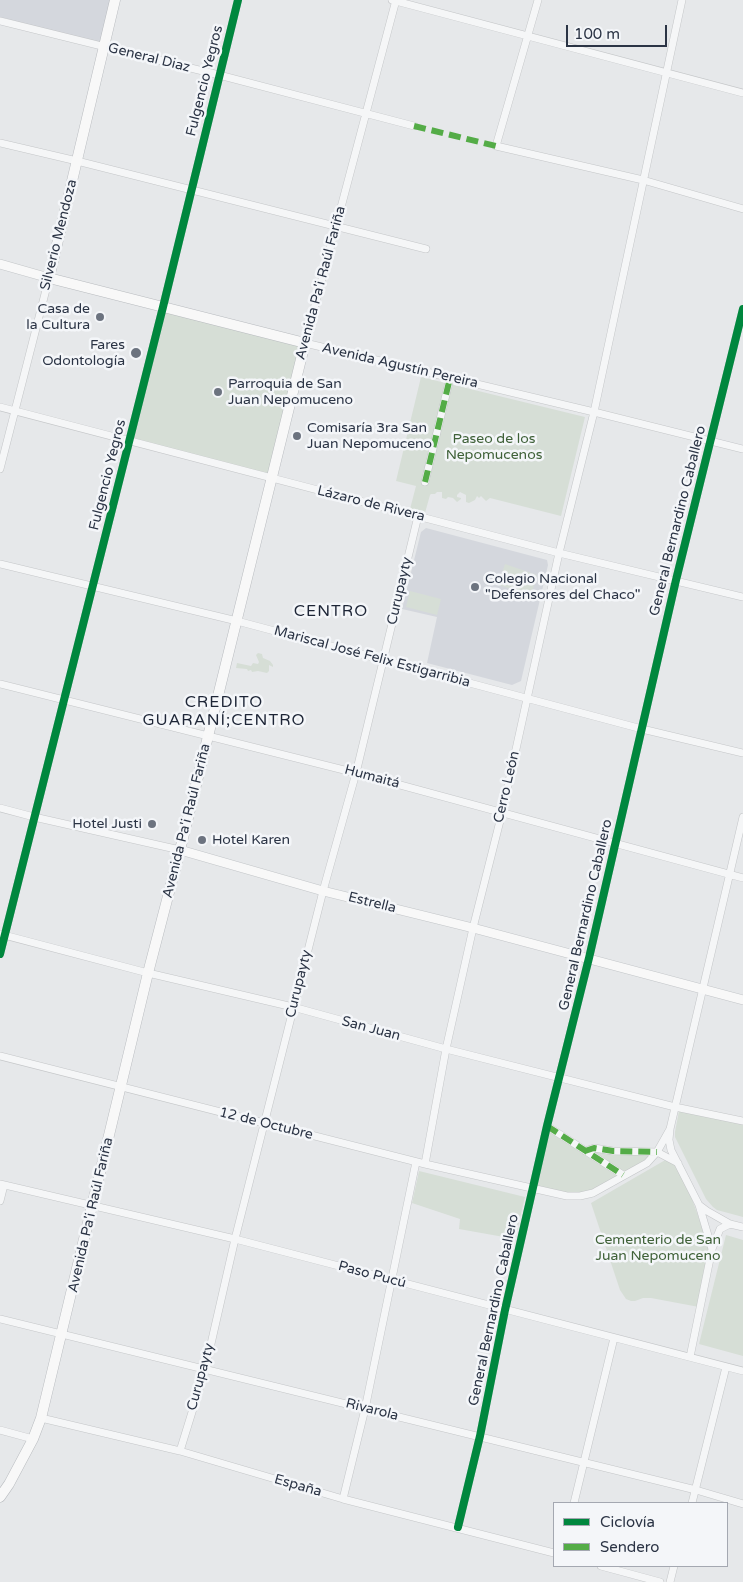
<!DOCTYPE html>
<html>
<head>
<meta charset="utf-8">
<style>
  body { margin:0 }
  #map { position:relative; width:743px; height:1582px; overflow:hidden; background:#e6e8ea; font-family:"Varela Round",sans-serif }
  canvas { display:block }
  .legend { position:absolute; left:553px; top:1502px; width:175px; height:65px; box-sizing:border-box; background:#f4f6f9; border:1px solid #a4a8b1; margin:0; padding:6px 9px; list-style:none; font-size:15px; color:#2b3445 }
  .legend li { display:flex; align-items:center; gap:10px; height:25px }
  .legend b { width:25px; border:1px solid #a4a8b1 }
  .scale { position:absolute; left:566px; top:25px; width:101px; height:22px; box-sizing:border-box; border:2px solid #2b3445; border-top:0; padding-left:6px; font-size:15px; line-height:18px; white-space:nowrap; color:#2b3445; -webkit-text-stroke:4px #f4f6f9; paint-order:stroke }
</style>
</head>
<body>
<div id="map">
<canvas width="743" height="1582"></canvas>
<ul class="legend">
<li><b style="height:6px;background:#00873e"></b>Ciclovía</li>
<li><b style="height:6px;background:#54ac47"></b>Sendero</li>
</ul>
<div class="scale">100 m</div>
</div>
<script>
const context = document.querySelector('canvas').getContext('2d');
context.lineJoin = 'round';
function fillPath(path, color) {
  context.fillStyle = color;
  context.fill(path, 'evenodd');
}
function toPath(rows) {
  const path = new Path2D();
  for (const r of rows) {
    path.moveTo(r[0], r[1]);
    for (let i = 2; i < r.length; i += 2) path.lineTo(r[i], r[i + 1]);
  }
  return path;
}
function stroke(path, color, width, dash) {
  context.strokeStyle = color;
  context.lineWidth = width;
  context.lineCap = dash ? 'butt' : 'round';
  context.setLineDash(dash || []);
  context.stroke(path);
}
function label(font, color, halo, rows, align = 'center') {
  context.font = font + ' "Varela Round",sans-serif';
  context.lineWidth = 5;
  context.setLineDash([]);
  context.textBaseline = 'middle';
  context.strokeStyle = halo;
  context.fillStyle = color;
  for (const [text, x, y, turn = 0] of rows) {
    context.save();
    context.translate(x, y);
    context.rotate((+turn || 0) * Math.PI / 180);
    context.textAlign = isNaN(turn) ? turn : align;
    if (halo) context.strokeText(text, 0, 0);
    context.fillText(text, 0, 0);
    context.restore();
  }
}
const built = toPath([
  [0,0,114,0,103,45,0,17],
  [426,528,547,560,548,565,521,681,512,685,427,663,437,617,402,609,421,532]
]);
const green = toPath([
  [164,308,303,344,270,477,131,440],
  [421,377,585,417,561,516,490,498,486,501,481,496,479,498,477,496,475,500,469,503,466,502,466,495,460,492,457,495,457,497,461,498,461,499,457,502,453,498,448,497,446,499,442,498,442,492,437,492,435,494,431,494,430,495,425,513,410,509,416,486,396,481],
  [505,564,537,575,531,595,498,585],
  [410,591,441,599,437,615,406,607],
  [258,653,262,654,263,658,270,661,273,665,273,667,269,665,269,671,267,673,258,671,252,672,251,670,248,671,247,669,236,668,237,663,251,666,253,663,258,664,259,662,256,655],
  [679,1111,743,1123,743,1217,717,1210,713,1207,706,1199,675,1137,675,1132],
  [547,1126,585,1151,657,1152,647,1163,580,1196,533,1188],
  [667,1159,679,1163,710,1249,699,1307,651,1298,643,1298,635,1301,631,1301,626,1299,620,1290,591,1203],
  [419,1171,525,1197,515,1239,459,1229,460,1219,412,1203],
  [726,1235,743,1240,743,1356,699,1344]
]);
const minor = toPath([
  [392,0,743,93],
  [396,0,305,343,594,412,743,449],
  [538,0,496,146,643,180,743,209],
  [0,21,219,75,414,126],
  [0,143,77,161,426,249],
  [0,407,559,553,743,597],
  [0,469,49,278],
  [425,482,450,378],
  [0,564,237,621,642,729,743,753],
  [0,684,356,773,743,878],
  [0,808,34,817,180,850],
  [0,934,148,973,293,1007,446,1049,675,1107,743,1121],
  [0,954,163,307,238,0],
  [0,1056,425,1164,567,1196,580,1196,593,1193,647,1163,657,1152,670,1129],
  [547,1126,623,1175],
  [585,1151,594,1148,613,1151,657,1152,678,1163],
  [425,1164,446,1049,473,928,502,813,559,553,594,412,682,0],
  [0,1184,235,1239,743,1371],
  [0,1201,4,1185],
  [699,1205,707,1211,730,1224,743,1227],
  [712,1249,699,1205,671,1150,669,1140,670,1129,743,817],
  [0,1319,696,1490,743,1504],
  [690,1357,712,1249,720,1229,730,1224],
  [41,1418,180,1451,343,1499,554,1553],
  [0,1430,33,1439],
  [180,1451,205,1370,235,1239,323,891,356,773,418,516],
  [343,1499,365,1409,416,1162],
  [574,1503,614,1338],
  [692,1503,726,1367],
  [458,1527,480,1436,505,1310,547,1126,589,958,676,580,743,309],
  [601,1566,660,1582],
  [670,1582,674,1566]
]);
const major = toPath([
  [0,264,49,278],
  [180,850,323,891,473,928,743,1000]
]);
const highway = toPath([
  [0,1497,9,1484,33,1439,41,1418,148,973,180,850,305,343,49,278,115,0]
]);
const quiet = toPath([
  [414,126,496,146],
  [425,482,450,378],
  [547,1126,623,1175],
  [585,1151,594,1148,613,1151,657,1152]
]);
const cycleway = toPath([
  [0,954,163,307,238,0],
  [458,1527,480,1436,505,1310,547,1126,589,958,676,580,743,309]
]);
const markers = [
  [100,317,5,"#6c737f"],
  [136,353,6,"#6c737f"],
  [218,392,5,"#6c737f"],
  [297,436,5,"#6c737f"],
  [475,587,5,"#6c737f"],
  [152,824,5,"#6c737f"],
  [202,840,5,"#6c737f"]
];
const streetNames = [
  ["General Diaz",149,58,14],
  ["Fulgencio Yegros",205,81,-76],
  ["Silverio Mendoza",59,235,-76],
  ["Avenida Pa'i Raúl Fariña",321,283,-75],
  ["Avenida Agustín Pereira",400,366,13],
  ["Fulgencio Yegros",108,475,-76],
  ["Lázaro de Rivera",371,504,14],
  ["General Bernardino Caballero",678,521,-76],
  ["Curupayty",400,591,-77],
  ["Mariscal José Felix Estigarribia",372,657,15],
  ["Humaitá",372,777,15],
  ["Cerro León",507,787,-77],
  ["Avenida Pa'i Raúl Fariña",187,821,-76],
  ["Estrella",372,903,14],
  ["General Bernardino Caballero",586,915,-77],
  ["Curupayty",299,984,-76],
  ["San Juan",371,1029,15],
  ["12 de Octubre",266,1124,14],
  ["Avenida Pa'i Raúl Fariña",91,1215,-77],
  ["Paso Pucú",372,1275,15],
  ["General Bernardino Caballero",494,1310,-78],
  ["Curupayty",201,1377,-75],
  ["Rivarola",372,1410,14],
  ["España",298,1486,16]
];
const poiNames = [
  ["Casa de",90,309,"right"],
  ["la Cultura",90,325,"right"],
  ["Fares",125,345,"right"],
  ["Odontología",125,361,"right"],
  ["Parroquia de San",228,384],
  ["Juan Nepomuceno",228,400],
  ["Comisaría 3ra San",307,428],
  ["Juan Nepomuceno",307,444],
  ["Colegio Nacional",485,579],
  ["\"Defensores del Chaco\"",485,595],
  ["Hotel Justi",142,824,"right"],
  ["Hotel Karen",212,840]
];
const parkNames = [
  ["Paseo de los",494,439],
  ["Nepomucenos",494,455],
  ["Cementerio de San",658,1240],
  ["Juan Nepomuceno",658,1256]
];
const quarterNames = [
  ["CENTRO",331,612],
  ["CREDITO",224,703],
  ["GUARANÍ;CENTRO",224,721]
];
fillPath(built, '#d4d7dd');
fillPath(green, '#d6ded6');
stroke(minor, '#c4c6c8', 8);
stroke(major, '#c2c5c8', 10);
stroke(highway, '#b8bbbf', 11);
stroke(minor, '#f5f6f7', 7);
stroke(major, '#f8f8f8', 9);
stroke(highway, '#f8f8f8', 10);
stroke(quiet, '#54ac47', 6, [12, 6]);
stroke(cycleway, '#00873e', 8);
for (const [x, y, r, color] of markers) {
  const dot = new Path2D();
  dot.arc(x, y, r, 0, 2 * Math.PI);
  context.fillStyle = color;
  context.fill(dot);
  stroke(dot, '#f4f6f9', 2);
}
label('14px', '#2b3445', '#f4f6f9', streetNames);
label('14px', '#2b3445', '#f4f6f9', poiNames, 'left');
label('14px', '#3f6138', '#f4f6f9', parkNames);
context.letterSpacing = '1px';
label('16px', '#1d2536', '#f4f6f9', quarterNames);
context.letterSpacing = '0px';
</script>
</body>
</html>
